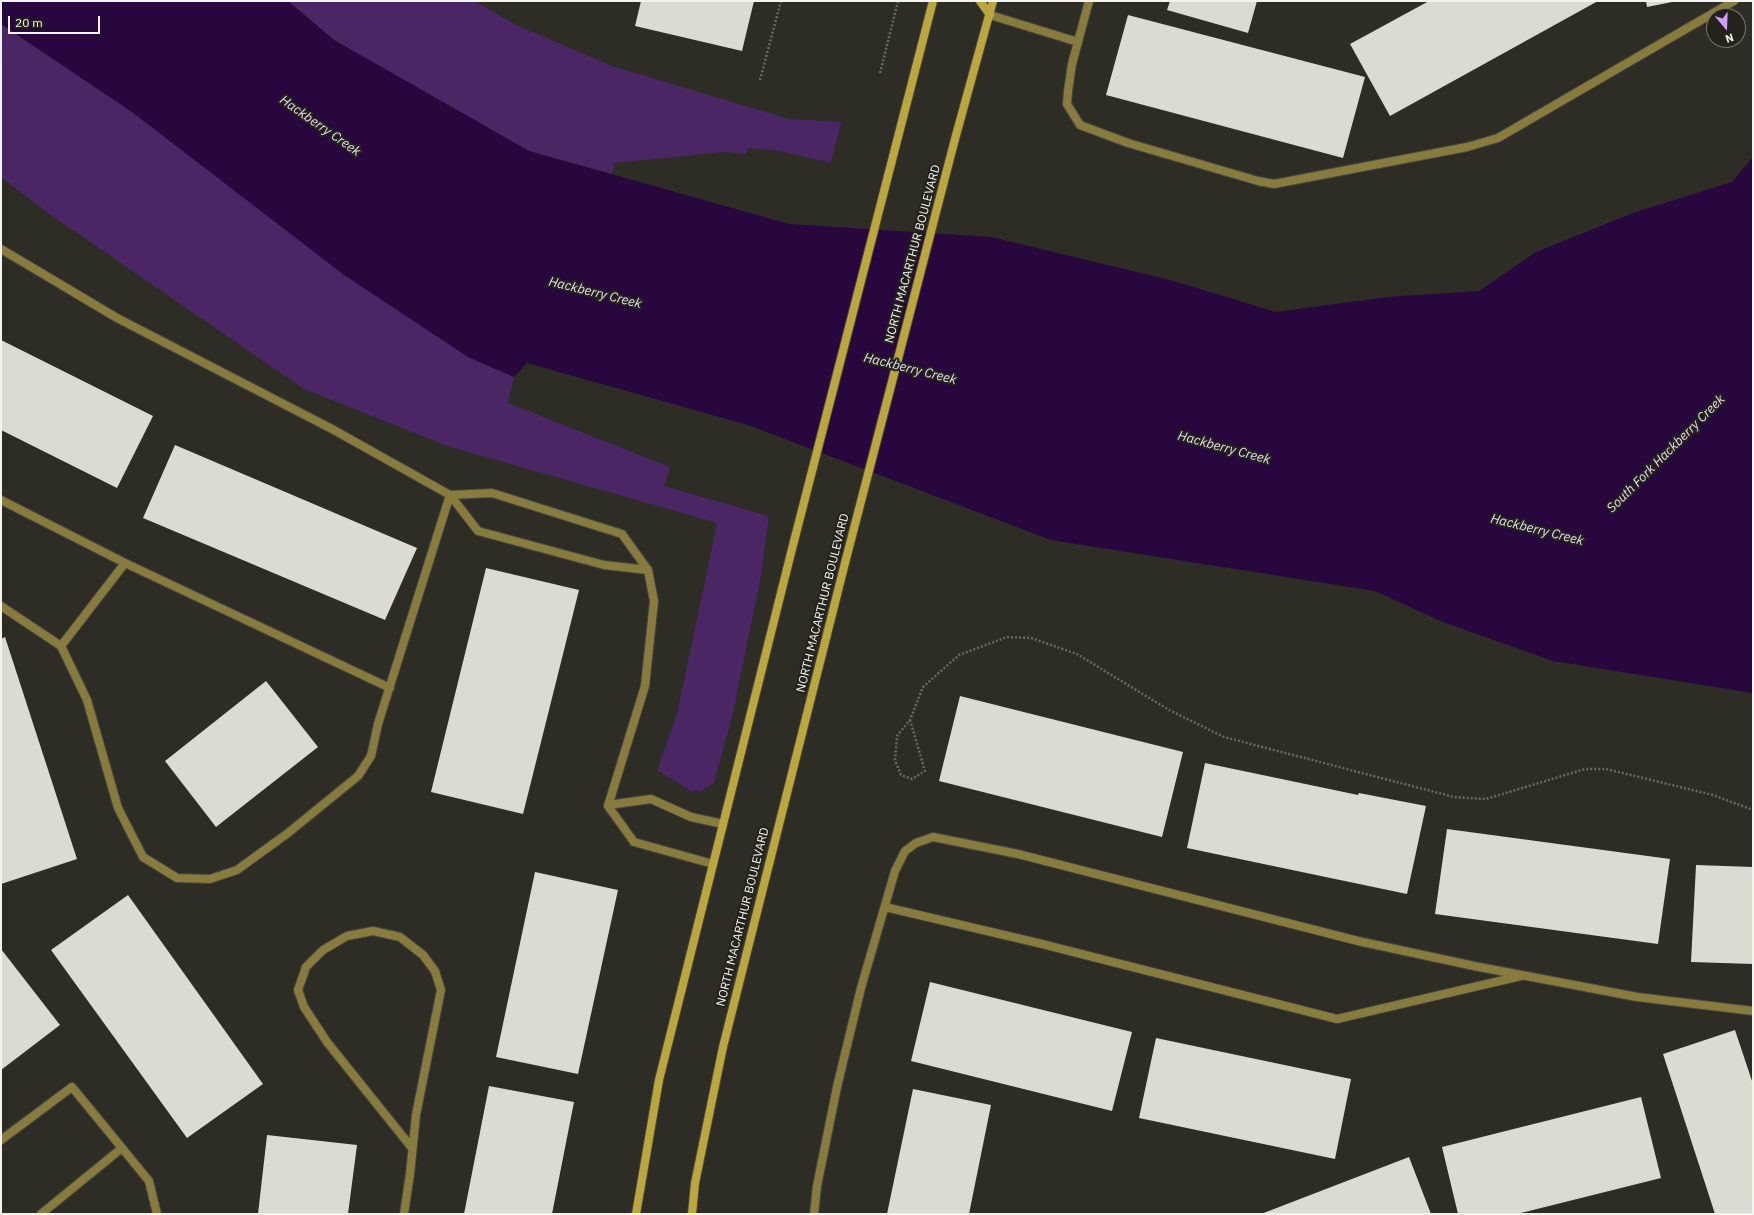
<!DOCTYPE html>
<html>
<head>
<meta charset="utf-8">
<style>
  body { margin:0 }
  #map { position:relative; width:1754px; height:1215px; overflow:hidden; background:#2d2c25; font-family:"IBM Plex Sans",sans-serif }
  canvas { display:block }
  .frame { position:absolute; inset:0; border:2px solid #f4f3ef; pointer-events:none }
  .north { position:absolute; left:1706px; top:8px; width:40px; height:40px; box-sizing:border-box; background:#23221b; border:1px solid #777670; border-radius:50%; rotate:161deg; font-size:11px; font-weight:700; line-height:16px; text-align:center; color:#f4f3ef }
  .north::after { content:''; display:block; margin:auto; width:14px; height:18px; background:#d19dfe; clip-path:polygon(50% 0,100% 100%,50% 72%,0 100%) }
  .scale { position:absolute; left:8px; top:16px; width:92px; height:18px; box-sizing:border-box; border:2px solid #f4f3ef; border-top:0; padding-left:5px; font-size:12px; line-height:14px; white-space:nowrap; color:#f4f3ef; -webkit-text-stroke:3px #23221b; paint-order:stroke }
</style>
</head>
<body>
<div id="map">
<canvas width="1754" height="1215"></canvas>
<div class="frame"></div>
<div class="north">N</div>
<div class="scale">20 m</div>
</div>
<script>
const context = document.querySelector('canvas').getContext('2d');
context.lineJoin = 'round';
function fillPath(path, color) {
  context.fillStyle = color;
  context.fill(path, 'evenodd');
}
function toPath(rows) {
  const path = new Path2D();
  for (const r of rows) {
    path.moveTo(r[0], r[1]);
    for (let i = 2; i < r.length; i += 2) path.lineTo(r[i], r[i + 1]);
  }
  return path;
}
function stroke(path, color, width, dash) {
  context.strokeStyle = color;
  context.lineWidth = width;
  context.lineCap = dash ? 'butt' : 'round';
  context.setLineDash(dash || []);
  context.stroke(path);
}
function label(font, color, halo, rows, align = 'center') {
  context.font = font + ' "IBM Plex Sans",sans-serif';
  context.lineWidth = 4;
  context.setLineDash([]);
  context.textBaseline = 'middle';
  context.strokeStyle = halo;
  context.fillStyle = color;
  for (const [text, x, y, turn = 0] of rows) {
    context.save();
    context.translate(x, y);
    context.rotate((+turn || 0) * Math.PI / 180);
    context.textAlign = isNaN(turn) ? turn : align;
    if (halo) context.strokeText(text, 0, 0);
    context.fillText(text, 0, 0);
    context.restore();
  }
}
const green = toPath([
  [288,1,475,1,516,25,612,66,789,119,841,122,831,163,780,151,749,148,745,154,724,152,614,163,612,174,529,151,334,40],
  [1,24,132,112,468,357,514,377,508,403,670,467,664,486,769,516,760,581,732,717,714,783,701,791,691,791,657,770,677,714,717,523,447,446,304,389,48,213,1,177]
]);
const water = toPath([
  [1,1,288,1,334,40,529,151,789,224,991,237,1170,280,1276,312,1388,297,1479,291,1536,252,1633,213,1732,182,1753,157,1753,693,1553,661,1443,622,1375,591,1051,540,748,425,527,363,514,377,468,357,344,275,132,112,1,24]
]);
const building = toPath([
  [641,1,754,1,742,51,635,26],
  [1170,1,1257,1,1248,33,1167,10],
  [1429,1,1598,1,1390,116,1350,44],
  [1646,1,1672,1,1672,2,1647,7],
  [1128,15,1365,77,1343,158,1106,95],
  [1,340,153,416,117,488,1,430],
  [175,445,417,548,385,620,143,518],
  [486,568,579,590,523,814,431,792],
  [5,637,77,859,1,884,1,639],
  [266,681,318,747,216,827,165,761],
  [960,696,1183,752,1162,837,939,781],
  [1205,763,1358,795,1359,793,1426,806,1407,894,1187,848],
  [1447,829,1670,859,1658,944,1435,914],
  [1696,865,1753,867,1753,964,1691,962],
  [535,872,618,890,578,1074,496,1057],
  [128,895,263,1084,187,1138,51,950],
  [1,949,60,1025,1,1070],
  [930,982,1132,1032,1112,1111,911,1061],
  [1735,1030,1753,1084,1753,1214,1715,1214,1663,1054],
  [1156,1038,1351,1079,1335,1159,1139,1118],
  [489,1086,574,1102,552,1214,464,1214],
  [913,1089,991,1105,969,1214,887,1214],
  [1641,1097,1661,1178,1517,1214,1458,1214,1442,1147],
  [267,1135,357,1145,348,1214,258,1214],
  [1409,1157,1431,1214,1261,1214]
]);
const path = toPath([
  [880,73,898,1],
  [760,80,781,1],
  [910,720,925,771,912,779,901,775,895,760,897,736,910,720,923,687,959,655,1007,637,1031,638,1077,654,1169,710,1224,737,1454,797,1486,799,1585,769,1606,769,1713,795,1753,810]
]);
const lane = toPath([
  [1089,1,1072,64,1068,91,1067,104,1080,125,1128,143,1258,181,1274,184,1467,147,1498,138,1734,1],
  [990,15,1078,42],
  [1,249,117,318,332,429,450,495,478,531,604,565,648,570],
  [450,495,492,493,622,534,648,570,654,601,645,686,608,806,634,842,713,864],
  [1,500,125,563,390,688],
  [1,606,61,646,87,700,118,808,143,857,177,878,210,879,237,870,288,833,358,776,371,756,378,724,450,495],
  [61,646,125,563],
  [608,805,651,799,691,817,723,824],
  [885,907,1038,943,1337,1019,1521,976],
  [1,1140,72,1087,149,1181,157,1214],
  [41,1214,122,1148],
  [404,1214,410,1174,416,1115,441,990,435,971,423,955,400,937,373,931,347,936,323,950,306,967,298,990,304,1007,327,1042,412,1148],
  [814,1214,817,1186,837,1087,861,988,895,871,905,851,916,843,933,837,1018,854,1358,941,1474,966,1637,997,1753,1011]
]);
const secondary = toPath([
  [980,1,990,15],
  [636,1214,659,1080,792,549,933,1],
  [692,1214,695,1183,723,1047,845,563,955,139,993,1]
]);
const streetNames = [
  ["NORTH MACARTHUR BOULEVARD",913,254,-75],
  ["NORTH MACARTHUR BOULEVARD",823,603,-76],
  ["NORTH MACARTHUR BOULEVARD",743,917,-76]
];
const waterNames = [
  ["Hackberry Creek",320,126,35],
  ["Hackberry Creek",595,293,14],
  ["Hackberry Creek",910,369,14],
  ["Hackberry Creek",1224,448,15],
  ["South Fork Hackberry Creek",1666,454,-45],
  ["Hackberry Creek",1537,530,14]
];
fillPath(green, '#4a2764');
fillPath(water, '#28063e');
fillPath(building, '#dcdbd2');
stroke(lane, '#494841', 10);
stroke(secondary, '#494841', 10);
stroke(path, '#6a6963', 2.5, [2, 2]);
stroke(lane, '#877b3d', 8);
stroke(secondary, '#bba73e', 8);
label('12px', '#f4f3ef', '#23221b', streetNames);
label('italic 13px', '#e7dcf2', '#23221b', waterNames);
</script>
</body>
</html>
